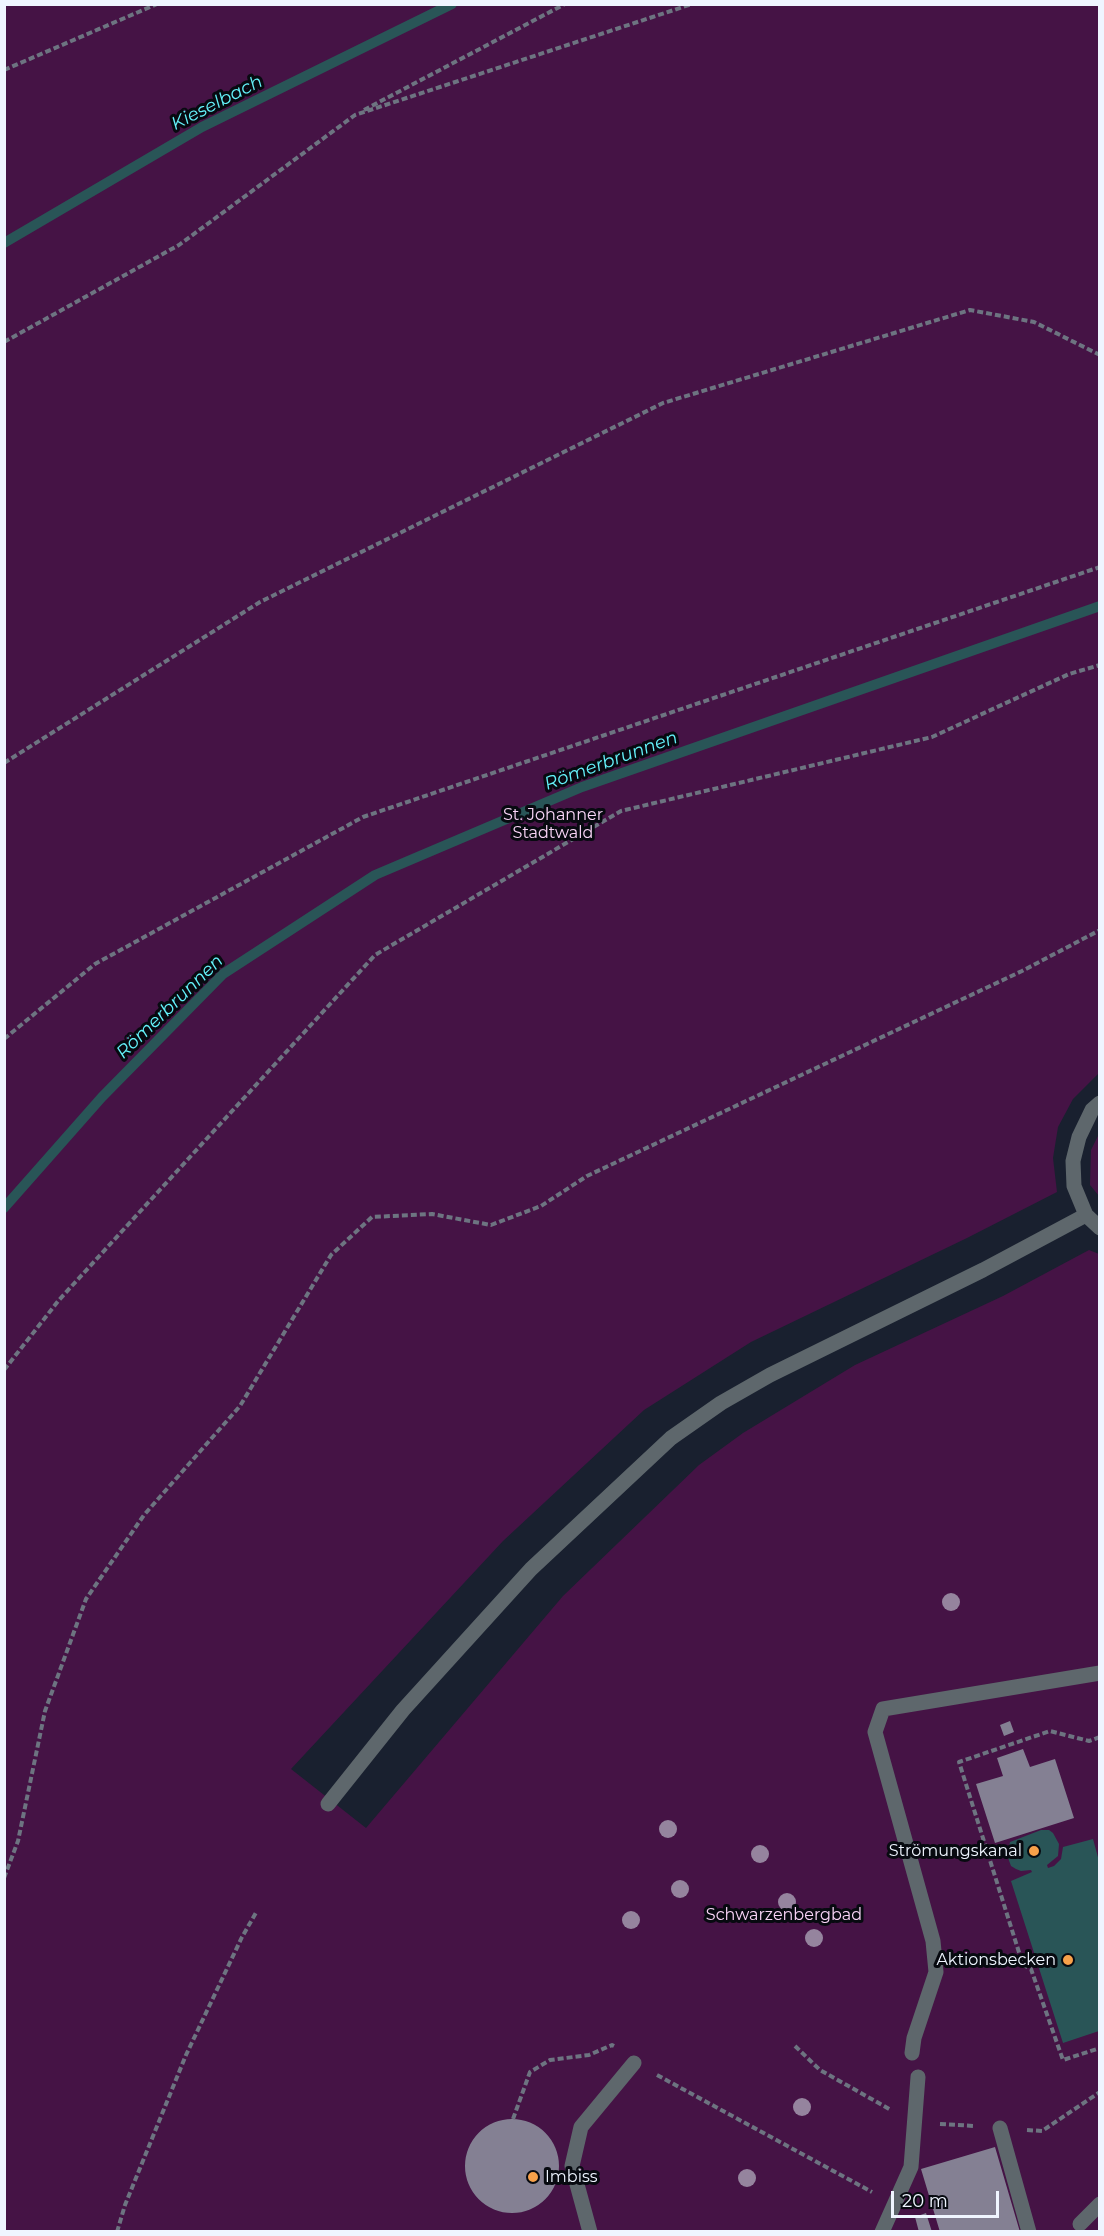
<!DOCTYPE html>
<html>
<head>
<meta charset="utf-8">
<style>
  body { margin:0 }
  #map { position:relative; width:1104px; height:2236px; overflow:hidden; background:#19202f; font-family:Montserrat,sans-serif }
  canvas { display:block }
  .frame { position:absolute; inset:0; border:6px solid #eff5ff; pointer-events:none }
  .scale { position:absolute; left:891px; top:2191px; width:108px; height:27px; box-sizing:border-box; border:3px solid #eff5ff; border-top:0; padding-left:8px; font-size:18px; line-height:21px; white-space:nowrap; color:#eff5ff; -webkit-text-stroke:4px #070a10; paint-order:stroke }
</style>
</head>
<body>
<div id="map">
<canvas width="1104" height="2236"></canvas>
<div class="frame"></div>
<div class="scale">20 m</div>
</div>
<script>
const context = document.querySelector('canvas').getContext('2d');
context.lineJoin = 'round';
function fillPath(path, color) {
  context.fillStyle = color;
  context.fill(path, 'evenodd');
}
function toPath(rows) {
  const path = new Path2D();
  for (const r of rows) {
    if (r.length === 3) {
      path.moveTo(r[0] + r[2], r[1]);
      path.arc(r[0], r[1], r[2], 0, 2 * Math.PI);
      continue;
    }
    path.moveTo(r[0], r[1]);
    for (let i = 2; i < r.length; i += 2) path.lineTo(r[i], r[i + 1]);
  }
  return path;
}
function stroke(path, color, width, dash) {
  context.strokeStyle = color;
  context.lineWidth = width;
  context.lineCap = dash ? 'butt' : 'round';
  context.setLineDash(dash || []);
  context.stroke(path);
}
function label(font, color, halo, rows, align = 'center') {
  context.font = font + ' Montserrat,sans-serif';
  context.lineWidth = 6;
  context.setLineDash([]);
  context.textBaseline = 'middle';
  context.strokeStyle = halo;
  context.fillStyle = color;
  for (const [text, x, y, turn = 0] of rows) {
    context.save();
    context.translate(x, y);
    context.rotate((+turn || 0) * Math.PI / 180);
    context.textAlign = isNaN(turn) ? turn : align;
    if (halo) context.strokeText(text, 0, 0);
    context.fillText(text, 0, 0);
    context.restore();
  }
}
const green = toPath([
  [5,5,1099,5,1100,1072,1073,1099,1058,1127,1053,1158,1057,1192,967,1238,751,1342,644,1410,503,1541,291,1769,366,1828,563,1596,699,1465,743,1433,855,1365,1003,1296,1089,1250,1099,1254,1099,2231,5,2232],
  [1099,1134,1099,1196,1090,1185,1091,1150]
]);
const water = toPath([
  [1041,1830,1049,1830,1053,1833,1059,1844,1058,1856,1047,1865,1048,1868,1054,1866,1061,1859,1063,1847,1093,1839,1099,1861,1099,2031,1063,2043,1011,1881,1032,1872,1031,1870,1021,1871,1016,1869,1011,1866,1007,1855,1010,1842]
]);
const stream = toPath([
  [4,243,202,127,452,4],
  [4,1208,102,1097,223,974,375,875,582,787,1100,606]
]);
const building = toPath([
  [1010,1721,1014,1732,1004,1736,1000,1725],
  [1023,1749,1030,1767,1055,1759,1074,1818,995,1843,976,1784,1003,1776,997,1758],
  [512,2166,47],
  [995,2147,1020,2232,940,2232,921,2169],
  [926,2213,932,2232,919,2232,915,2217]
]);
const path = toPath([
  [4,70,157,4],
  [364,110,565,4],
  [4,342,179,245,355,115,692,4],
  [4,763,260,602,663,403,970,310,1034,322,1100,355],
  [4,1039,95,964,363,817,1100,567],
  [4,1370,59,1300,375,955,621,811,932,737,1069,674,1100,665],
  [1100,1737,1089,1741,1050,1731,959,1762,1023,1965,1031,1969,1063,2060,1100,2048],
  [4,1878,18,1841,45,1711,86,1599,144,1515,240,1406,331,1255,372,1217,432,1214,491,1225,541,1206,587,1176,1022,971,1100,930],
  [795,2046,820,2070,891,2110],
  [657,2075,872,2192],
  [513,2119,530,2072,550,2060,589,2055,612,2045,614,2046],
  [940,2124,975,2126],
  [1027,2130,1042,2131,1100,2092],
  [117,2232,125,2205,186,2055,242,1937,257,1911]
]);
const lane = toPath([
  [328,1804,403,1710,531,1569,671,1438,721,1403,770,1375,983,1270,1086,1215]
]);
const street = toPath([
  [1100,1103,1092,1110,1079,1137,1073,1161,1074,1186,1086,1215,1100,1228],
  [912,2053,914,2038,936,1972,933,1941,875,1732,883,1709,1100,1673],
  [1000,2128,1029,2232],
  [1080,2224,1100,2204],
  [590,2232,572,2166,581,2127,634,2063],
  [882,2232,911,2167,918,2077]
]);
const trees = [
  [951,1602],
  [668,1829],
  [760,1854],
  [680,1889],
  [787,1902],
  [631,1920],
  [814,1938],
  [802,2107],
  [747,2178]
];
const markers = [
  [1034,1851,6,"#f8a14a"],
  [1068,1960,6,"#f8a14a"],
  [533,2177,6,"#f8a14a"]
];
const parkNames = [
  ["St. Johanner",553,815],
  ["Stadtwald",553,833],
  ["Schwarzenbergbad",784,1915]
];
const poiNames = [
  ["Strömungskanal",1022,1851],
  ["Aktionsbecken",1056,1960],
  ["Imbiss",545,2177,"left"]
];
const waterNames = [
  ["Kieselbach",217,103,-27],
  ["Römerbrunnen",611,761,-20],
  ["Römerbrunnen",170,1007,-44]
];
fillPath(green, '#451345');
fillPath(water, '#295557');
stroke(stream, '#295557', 10);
fillPath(building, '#848093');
stroke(path, '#6d7481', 4, [6, 3]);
stroke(lane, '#5e676c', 15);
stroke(street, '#5e676c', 15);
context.fillStyle = '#95849e';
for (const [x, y] of trees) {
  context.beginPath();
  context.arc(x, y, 9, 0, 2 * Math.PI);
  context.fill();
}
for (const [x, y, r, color] of markers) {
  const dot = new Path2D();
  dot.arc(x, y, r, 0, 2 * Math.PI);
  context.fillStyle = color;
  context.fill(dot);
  stroke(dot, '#070a10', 2);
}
label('16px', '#fad5f8', '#070a10', parkNames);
label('16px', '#eff5ff', '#070a10', poiNames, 'right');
label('italic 18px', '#65f3fb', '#070a10', waterNames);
</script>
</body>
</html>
